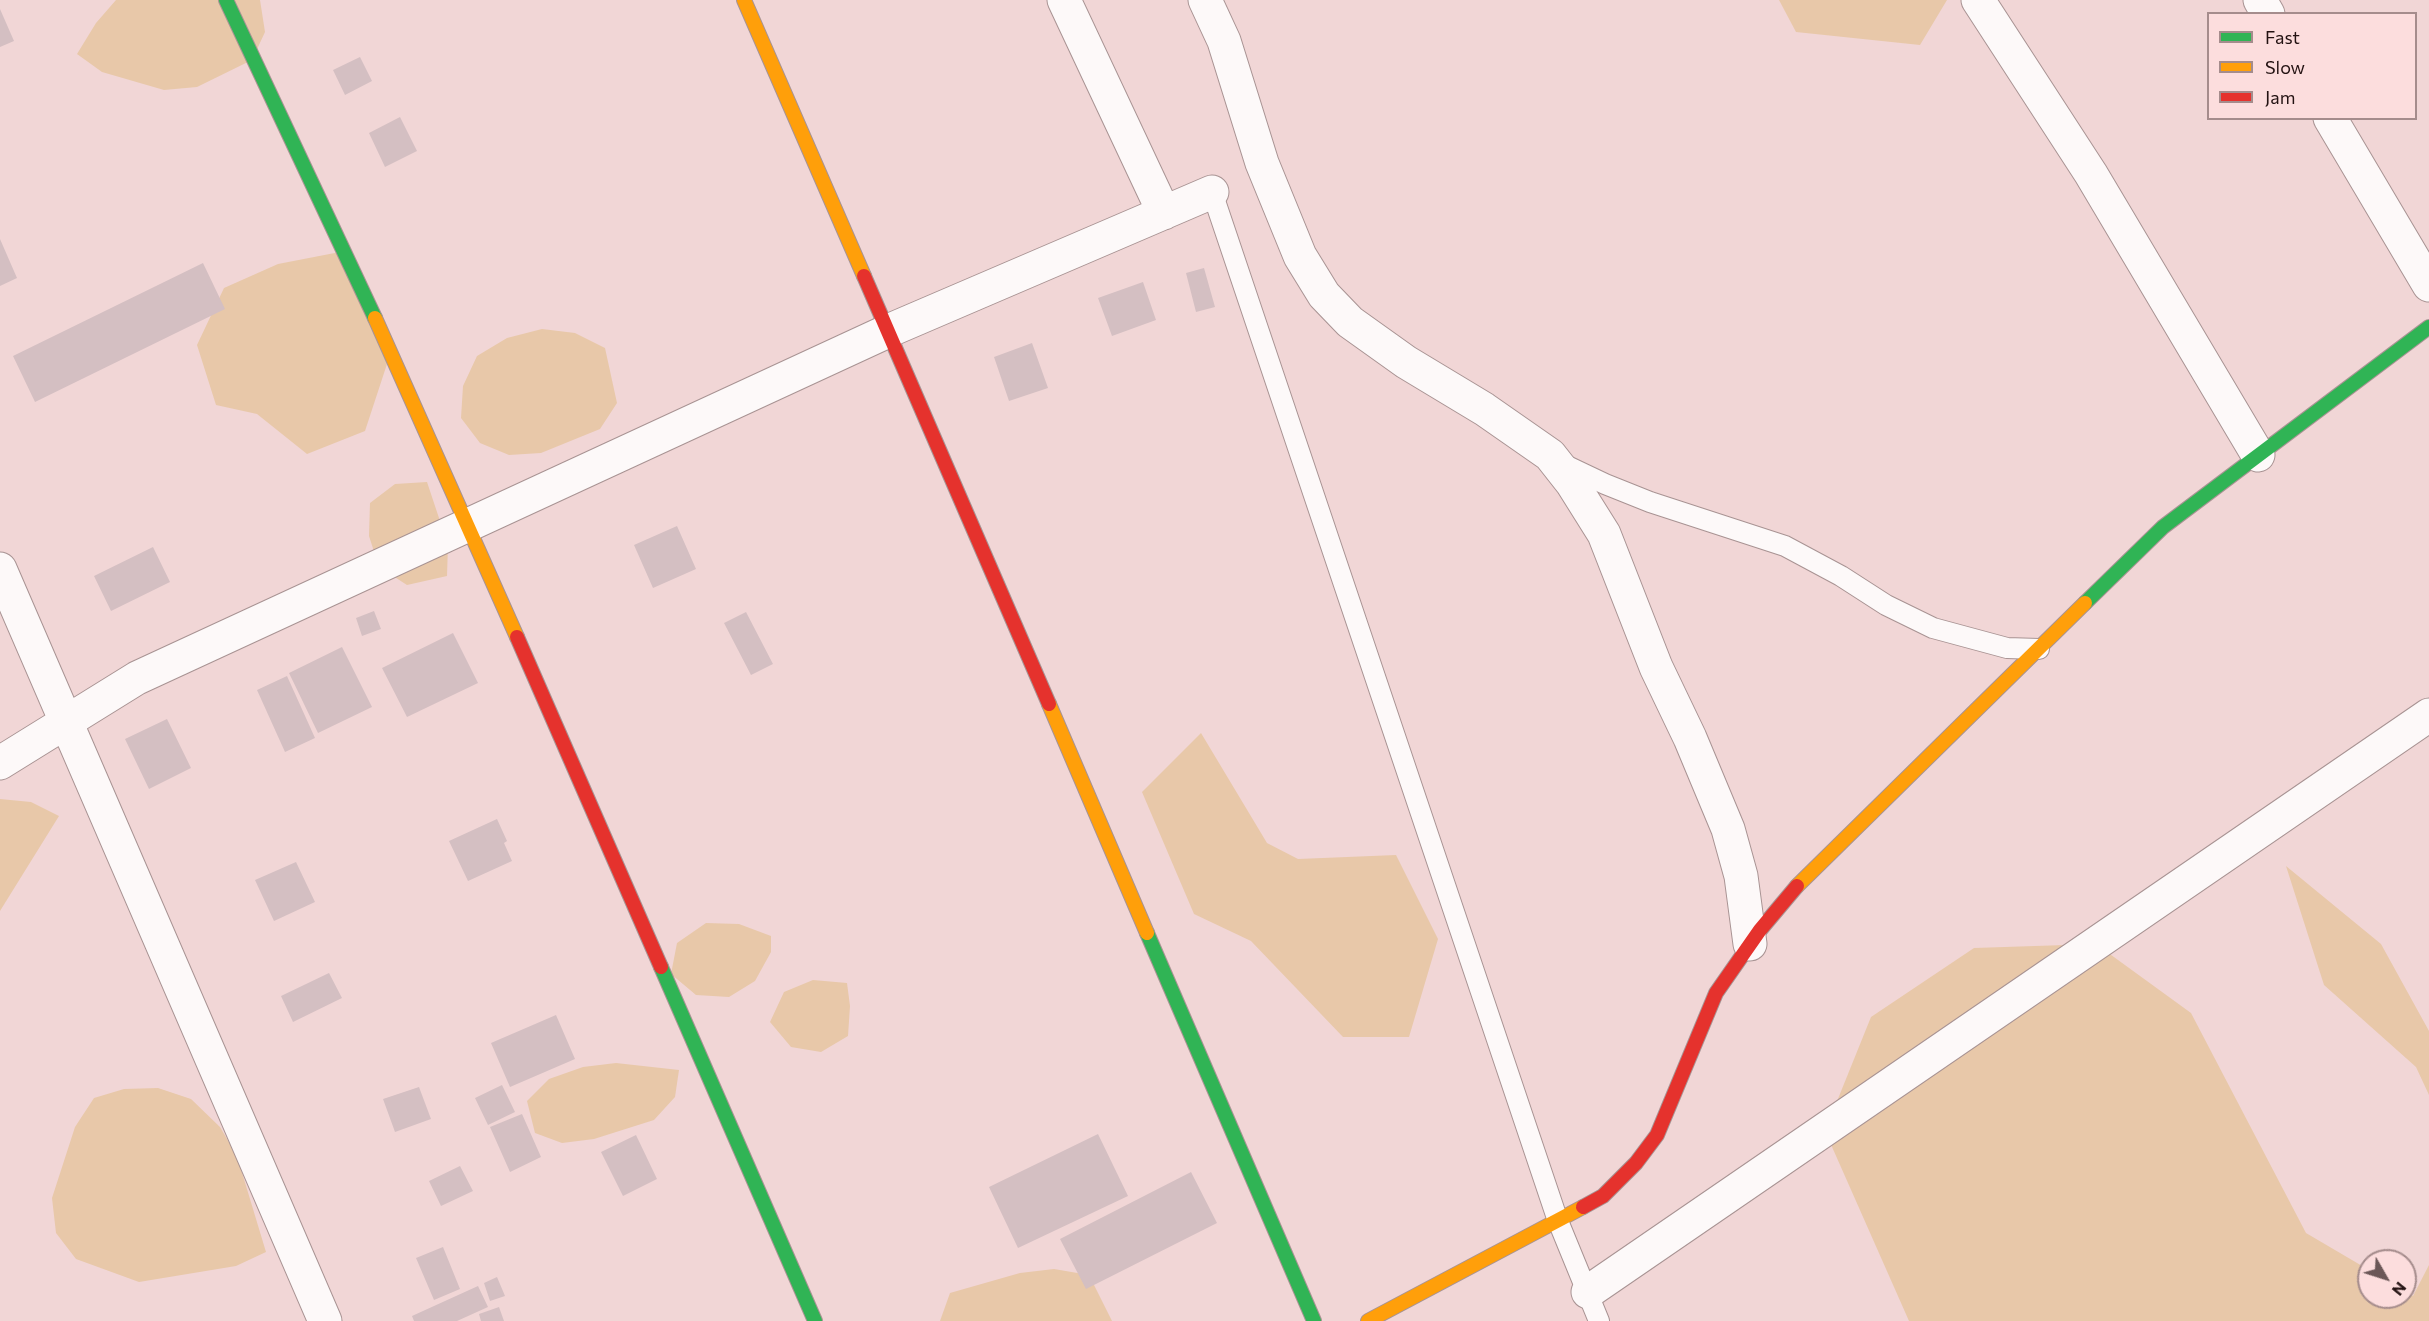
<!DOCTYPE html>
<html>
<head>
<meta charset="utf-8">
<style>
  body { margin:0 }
  #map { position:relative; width:2429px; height:1321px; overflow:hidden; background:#f1d6d6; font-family:Commissioner,sans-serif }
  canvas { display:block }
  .legend { position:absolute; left:2207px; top:12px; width:210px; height:108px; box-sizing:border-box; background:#fcdddd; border:2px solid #a58c8c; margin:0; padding:8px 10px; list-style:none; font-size:18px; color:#231212 }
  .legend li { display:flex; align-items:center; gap:12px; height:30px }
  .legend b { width:30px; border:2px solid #a58c8c }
  .north { position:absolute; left:2357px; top:1249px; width:60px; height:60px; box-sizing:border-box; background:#fcdddd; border:2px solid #a58c8c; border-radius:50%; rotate:129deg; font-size:16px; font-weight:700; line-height:24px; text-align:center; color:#231212 }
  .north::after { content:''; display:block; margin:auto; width:21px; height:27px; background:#6b5757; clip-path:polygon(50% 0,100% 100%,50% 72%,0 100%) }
</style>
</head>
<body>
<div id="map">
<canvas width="2429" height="1321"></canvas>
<ul class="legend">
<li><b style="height:8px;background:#30b455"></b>Fast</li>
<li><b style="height:8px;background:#ff9f0a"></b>Slow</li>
<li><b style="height:8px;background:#e5322d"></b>Jam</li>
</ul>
<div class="north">N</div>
</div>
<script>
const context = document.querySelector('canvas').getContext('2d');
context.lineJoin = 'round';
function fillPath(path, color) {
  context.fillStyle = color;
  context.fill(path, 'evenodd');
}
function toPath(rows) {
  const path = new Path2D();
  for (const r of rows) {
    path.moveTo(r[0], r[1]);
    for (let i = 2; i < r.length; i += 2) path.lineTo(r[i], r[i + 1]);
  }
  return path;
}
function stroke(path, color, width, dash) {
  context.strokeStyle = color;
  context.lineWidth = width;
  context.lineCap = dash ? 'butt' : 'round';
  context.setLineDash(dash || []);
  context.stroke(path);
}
const green = toPath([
  [116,0,260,0,265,32,252,60,197,87,164,90,102,72,77,54,96,23],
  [1779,0,1947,0,1920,45,1796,32],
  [345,251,387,364,365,431,307,454,257,414,216,405,197,345,224,288,278,264],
  [542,329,575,333,605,348,617,403,600,429,541,453,509,455,480,443,461,418,463,386,477,356,507,338],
  [427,482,448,545,447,576,407,585,379,567,369,536,370,503,395,484],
  [1201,733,1267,843,1298,859,1396,855,1438,939,1409,1037,1343,1037,1251,941,1194,914,1142,792],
  [0,799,31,802,59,816,0,911],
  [2286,866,2381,944,2429,1031,2429,1095,2416,1067,2324,985],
  [706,923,739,924,771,936,771,952,755,981,729,997,696,995,671,974,677,943],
  [2096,944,2191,1013,2306,1233,2369,1270,2369,1297,2405,1297,2405,1291,2413,1296,2429,1265,2429,1321,1909,1321,1825,1131,1871,1017,1974,948],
  [813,980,847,983,850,1006,848,1036,821,1052,791,1047,770,1022,784,992],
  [616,1063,679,1070,675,1097,654,1120,594,1139,562,1143,535,1133,527,1101,549,1079,583,1067],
  [158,1088,191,1099,220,1127,237,1156,266,1252,236,1266,139,1282,76,1259,56,1233,52,1198,75,1127,94,1098,124,1089],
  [1054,1269,1089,1275,1112,1321,940,1321,950,1293,1020,1273]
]);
const building = toPath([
  [0,9,14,41,0,47],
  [360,57,372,81,345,95,333,70],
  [400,117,417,151,385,167,369,133],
  [0,239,17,278,0,286],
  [203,263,225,309,35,402,13,356],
  [1204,268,1215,307,1196,312,1186,273],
  [1143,282,1156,320,1112,336,1098,298],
  [1032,343,1048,388,1009,401,994,357],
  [677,526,696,569,653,588,634,545],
  [153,547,170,582,111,611,94,576],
  [374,611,381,629,362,636,356,618],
  [746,612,773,664,751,675,724,623],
  [453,633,478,683,407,717,382,668],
  [342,647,372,707,318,733,289,673],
  [287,676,315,738,285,752,257,690],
  [167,719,191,768,149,789,125,739],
  [497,819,507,841,504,843,512,861,468,881,449,841],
  [296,862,315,902,274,921,255,880],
  [329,973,342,998,293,1022,281,996],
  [556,1015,575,1059,510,1087,491,1043],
  [502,1085,515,1112,488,1125,475,1098],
  [419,1087,431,1119,395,1132,383,1099],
  [522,1114,541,1157,510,1172,490,1127],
  [1098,1134,1128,1196,1018,1248,989,1187],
  [636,1135,657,1179,623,1196,601,1152],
  [460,1166,473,1191,441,1206,429,1181],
  [1191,1172,1217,1223,1086,1289,1060,1239],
  [443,1247,460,1289,434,1300,416,1258],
  [497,1277,505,1296,490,1301,484,1283],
  [478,1286,488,1307,457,1321,414,1321,412,1316],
  [499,1307,504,1321,481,1321,479,1314]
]);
const lane = toPath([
  [1212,192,1558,1221,1599,1321],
  [1565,465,1605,484,1650,502,1785,546,1841,576,1886,605,1933,628,2007,648,2039,649]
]);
const street = toPath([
  [1064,0,1164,213],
  [1205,0,1224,41,1262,163,1300,256,1324,295,1350,322,1406,362,1484,409,1550,455,1572,483,1604,534,1656,667,1690,738,1728,829,1741,876,1750,944],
  [1978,0,2091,174,2258,455],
  [2260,0,2268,14],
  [2330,118,2429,285],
  [0,569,325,1321],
  [0,763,137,678,888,331,1212,192],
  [1588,1292,2429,715]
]);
const fast = toPath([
  [226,0,375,318],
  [2085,603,2163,527,2429,327],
  [1147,933,1314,1321],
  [661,967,815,1321]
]);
const slow = toPath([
  [744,0,864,276],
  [375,318,517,637],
  [1049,704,1147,933],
  [1797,886,2085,603],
  [1368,1321,1583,1207]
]);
const jam = toPath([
  [864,276,1049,704],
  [517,637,661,967],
  [1583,1207,1603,1196,1636,1163,1657,1135,1716,993,1760,930,1797,886]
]);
fillPath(green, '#e8c8a9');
fillPath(building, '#d4bfc2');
stroke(lane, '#a89393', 22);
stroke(street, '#a89393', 35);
stroke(fast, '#a89393', 16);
stroke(slow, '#a89393', 16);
stroke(jam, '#a89393', 16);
stroke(lane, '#fdf9f9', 20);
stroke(street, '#fdf9f9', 33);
stroke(fast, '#30b455', 14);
stroke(slow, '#ff9f0a', 14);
stroke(jam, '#e5322d', 14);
</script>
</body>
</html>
